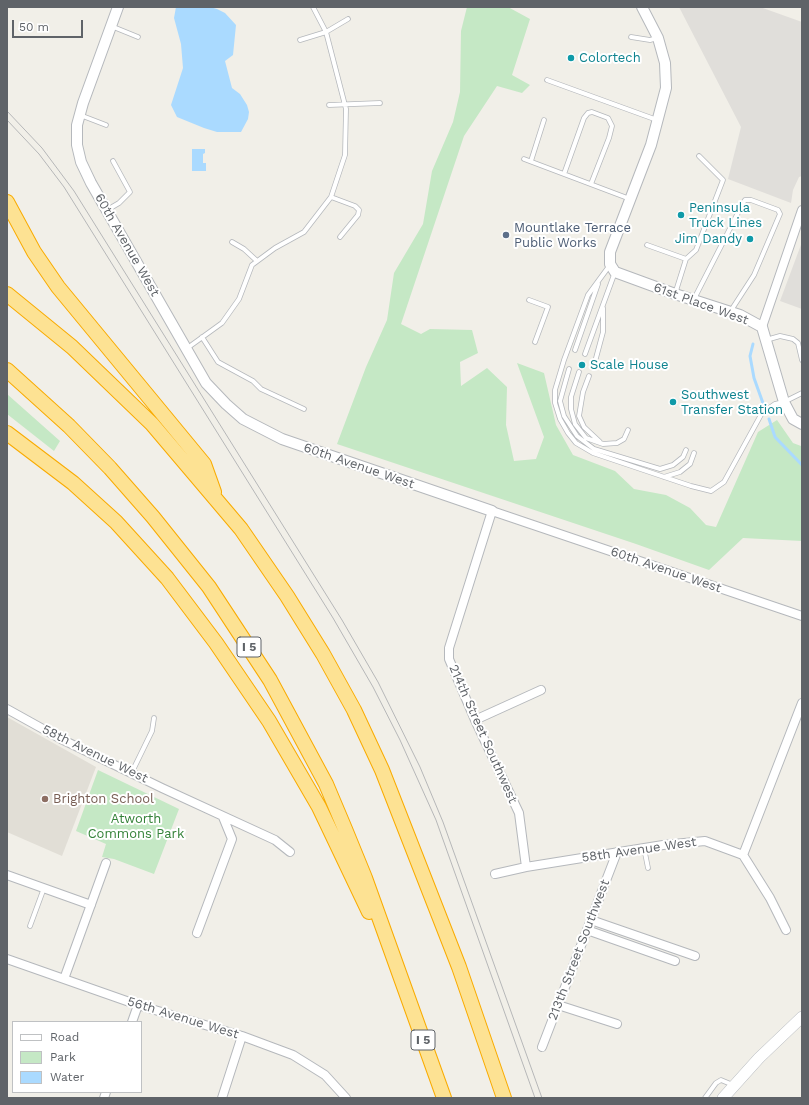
<!DOCTYPE html>
<html>
<head>
<meta charset="utf-8">
<style>
  body { margin:0 }
  #map { position:relative; width:809px; height:1105px; overflow:hidden; background:#f1efe8; font-family:"Work Sans",sans-serif }
  canvas { display:block }
  .frame { position:absolute; inset:0; border:8px solid #5f6368; pointer-events:none }
  .legend { position:absolute; left:12px; top:1021px; width:130px; height:72px; box-sizing:border-box; background:#fff; border:1px solid #bfc1c3; margin:0; padding:5px 7px; list-style:none; font-size:12px; color:#5f6368 }
  .legend li { display:flex; align-items:center; gap:8px; height:20px }
  .legend b { width:20px; border:1px solid #bfc1c3 }
  .scale { position:absolute; left:12px; top:20px; width:71px; height:18px; box-sizing:border-box; border:2px solid #5f6368; border-top:0; padding-left:5px; font-size:12px; line-height:14px; white-space:nowrap; color:#5f6368; -webkit-text-stroke:3px #fff; paint-order:stroke }
</style>
</head>
<body>
<div id="map">
<canvas width="809" height="1105"></canvas>
<div class="frame"></div>
<ul class="legend">
<li><b style="height:5px;background:#fff"></b>Road</li>
<li><b style="height:11px;background:#c5e8c5"></b>Park</li>
<li><b style="height:11px;background:#aadaff"></b>Water</li>
</ul>
<div class="scale">50 m</div>
</div>
<script>
const context = document.querySelector('canvas').getContext('2d');
context.lineJoin = 'round';
function fillPath(path, color) {
  context.fillStyle = color;
  context.fill(path, 'evenodd');
}
function toPath(rows) {
  const path = new Path2D();
  for (const r of rows) {
    path.moveTo(r[0], r[1]);
    for (let i = 2; i < r.length; i += 2) path.lineTo(r[i], r[i + 1]);
  }
  return path;
}
function stroke(path, color, width, dash) {
  context.strokeStyle = color;
  context.lineWidth = width;
  context.lineCap = dash ? 'butt' : 'round';
  context.setLineDash(dash || []);
  context.stroke(path);
}
function label(font, color, halo, rows, align = 'center') {
  context.font = font + ' "Work Sans",sans-serif';
  context.lineWidth = 4;
  context.setLineDash([]);
  context.textBaseline = 'middle';
  context.strokeStyle = halo;
  context.fillStyle = color;
  for (const [text, x, y, turn = 0] of rows) {
    context.save();
    context.translate(x, y);
    context.rotate((+turn || 0) * Math.PI / 180);
    context.textAlign = isNaN(turn) ? turn : align;
    if (halo) context.strokeText(text, 0, 0);
    context.fillText(text, 0, 0);
    context.restore();
  }
}
const industrial = toPath([
  [679,7,760,7,802,22,802,176,799,177,793,190,791,203,728,179,741,127],
  [802,242,802,309,780,301]
]);
const education = toPath([
  [7,717,96,767,62,856,7,832]
]);
const green = toPath([
  [467,7,508,7,530,19,512,75,530,85,522,93,497,86,464,136,401,324,421,334,430,329,472,330,478,353,460,362,461,386,487,368,507,387,506,425,514,461,536,459,544,437,517,363,544,373,556,425,573,455,615,471,634,489,666,495,690,508,706,525,716,527,758,432,777,420,793,443,801,446,802,444,802,541,743,538,709,570,636,544,337,444,366,367,387,320,394,273,423,224,432,171,453,122,460,92,461,31],
  [7,394,60,441,54,451,7,414],
  [98,770,179,809,154,874,114,859,102,857,106,844,76,831]
]);
const water = toPath([
  [176,7,210,7,217,9,225,13,236,25,233,55,225,61,232,88,240,94,247,105,249,112,248,119,241,132,217,132,204,128,177,117,171,105,183,68,181,44,174,18],
  [192,149,205,149,205,153,203,154,203,163,206,163,206,171,192,171]
]);
const stream = toPath([
  [753,344,750,356,754,378,764,406],
  [769,419,775,437,802,465]
]);
const service = toPath([
  [111,26,138,37],
  [631,37,650,40,657,38],
  [300,40,326,32,348,19],
  [547,80,657,120],
  [329,105,380,103],
  [80,115,106,125],
  [524,159,630,199],
  [531,161,544,120],
  [564,174,584,118,588,113,592,112,608,118,612,126,609,138,591,184],
  [331,197,355,206,359,210,358,215,340,237],
  [107,210,119,203,130,192,113,161],
  [232,242,244,249,257,261],
  [647,245,686,259,675,294],
  [686,259,696,250,723,180,699,156],
  [610,265,588,295,564,360,555,390,555,403,560,419,568,433,576,443,593,453,691,486,711,491,724,482,762,413,775,404,784,402,802,393],
  [694,299,743,203,745,200,751,200,778,210,780,214,754,275,730,312],
  [529,300,548,307,535,342],
  [202,337,218,362,253,381,261,389,304,409],
  [766,340,780,336,793,339,798,343,802,360],
  [186,349,222,323,239,299,252,265,275,248,304,232,331,197,345,155,346,109,326,32,313,7],
  [575,350,598,284],
  [585,354,615,272],
  [596,358,603,332,603,308],
  [569,369,560,401,564,416,577,436,594,449,660,469,673,465,683,457,686,450],
  [579,372,571,397,571,409,575,424,586,438,603,444,617,443,624,439,628,430],
  [589,376,583,392,579,416,584,427,600,442],
  [664,477,680,472,690,464,694,453],
  [132,772,152,731,154,718],
  [644,848,648,868],
  [30,926,44,888],
  [705,1098,716,1083,721,1080,733,1085]
]);
const minor = toPath([
  [762,327,802,210],
  [7,709,61,739,162,788,275,840,290,852],
  [475,720,541,690],
  [743,855,802,703],
  [526,867,519,813,475,720,449,659,449,648,492,511,802,616],
  [495,874,526,867,663,845,705,841,743,855,770,898,786,930],
  [7,875,91,905],
  [591,920,695,956],
  [587,930,675,961],
  [197,933,232,839,223,817],
  [7,959,138,1005,242,1036,293,1055,325,1075,346,1098],
  [64,979,106,863],
  [558,1005,617,1024],
  [132,1022,138,1005],
  [542,1047,617,852],
  [104,1098,106,1092],
  [222,1098,242,1036]
]);
const tertiary = toPath([
  [118,7,83,103,77,125,77,145,81,162,91,183,206,383,226,404,243,419,282,439,492,511],
  [642,7,658,38,665,63,666,88,651,145,610,252,610,264,615,272,675,294,740,315,762,327,784,402,793,419,802,424]
]);
const secondary = toPath([
  [723,1098,759,1058,802,1017]
]);
const motorway = toPath([
  [7,202,34,252,58,287,204,464,214,492],
  [7,294,72,347,152,424,241,529,287,596,323,654,354,710,382,770,459,967,504,1098],
  [7,370,69,426,110,468,153,517,209,587,270,680,326,784,345,829,365,878,444,1098],
  [7,433,73,483,116,522,167,578,216,643,269,721,319,807,369,912]
]);
const tram = toPath([
  [7,111,42,148,74,191,342,620,378,682,420,767,443,822,542,1098],
  [7,120,39,154,64,187,333,618,373,687,400,740,436,820,535,1098]
]);
const markers = [
  [571,58,4,"#0f9aa8"],
  [681,215,4,"#0f9aa8"],
  [506,235,4,"#5c6f8a"],
  [750,239,4,"#0f9aa8"],
  [582,365,4,"#0f9aa8"],
  [673,402,4,"#0f9aa8"],
  [45,799,4,"#8d6e63"]
];
const shields = [
  [249,647,24],
  [423,1040,24]
];
const shieldNames = [
  ["I 5",249,647],
  ["I 5",423,1040]
];
const cultureNames = [
  ["Colortech",579,58],
  ["Peninsula",689,208],
  ["Truck Lines",689,223],
  ["Jim Dandy",742,239,"right"],
  ["Scale House",590,365],
  ["Southwest",681,395],
  ["Transfer Station",681,410]
];
const serviceNames = [
  ["Mountlake Terrace",514,228],
  ["Public Works",514,243]
];
const streetNames = [
  ["60th Avenue West",127,245,60],
  ["61st Place West",701,304,20],
  ["60th Avenue West",359,466,19],
  ["60th Avenue West",666,570,19],
  ["214th Street Southwest",483,734,66],
  ["58th Avenue West",95,754,26],
  ["58th Avenue West",639,850,-8],
  ["213th Street Southwest",579,950,-69],
  ["56th Avenue West",183,1018,17]
];
const educationNames = [
  ["Brighton School",53,799]
];
const parkNames = [
  ["Atworth",136,819],
  ["Commons Park",136,834]
];
fillPath(industrial, '#e0deda');
fillPath(education, '#e1ded6');
fillPath(green, '#c5e8c5');
fillPath(water, '#aadaff');
stroke(stream, '#aadaff', 3);
stroke(service, '#b5b8bc', 5.5);
stroke(minor, '#b5b8bc', 10);
stroke(tertiary, '#b5b8bc', 12);
stroke(secondary, '#b6babf', 12);
stroke(motorway, '#f9ab00', 16);
stroke(service, '#fff', 4);
stroke(minor, '#fff', 8);
stroke(tertiary, '#fff', 10);
stroke(secondary, '#fff', 11);
stroke(motorway, '#fde293', 14);
stroke(tram, '#b6b7b8', 1);
for (const [x, y, r, color] of markers) {
  const dot = new Path2D();
  dot.arc(x, y, r, 0, 2 * Math.PI);
  context.fillStyle = color;
  context.fill(dot);
  stroke(dot, '#fff', 1.5);
}
for (const [x, y, w] of shields) {
  const box = new Path2D();
  box.roundRect(x - w / 2, y - 10, w, 20, 3);
  context.fillStyle = '#fff';
  context.fill(box);
  stroke(box, '#5f6368', 1);
}
label('bold 12px', '#5f6368', null, shieldNames);
label('13px', '#0d838f', '#fff', cultureNames, 'left');
label('13px', '#4e5e75', '#fff', serviceNames, 'left');
label('13px', '#5f6368', '#fff', streetNames);
label('13px', '#785e54', '#fff', educationNames, 'left');
label('13px', '#348238', '#fff', parkNames);
</script>
</body>
</html>
